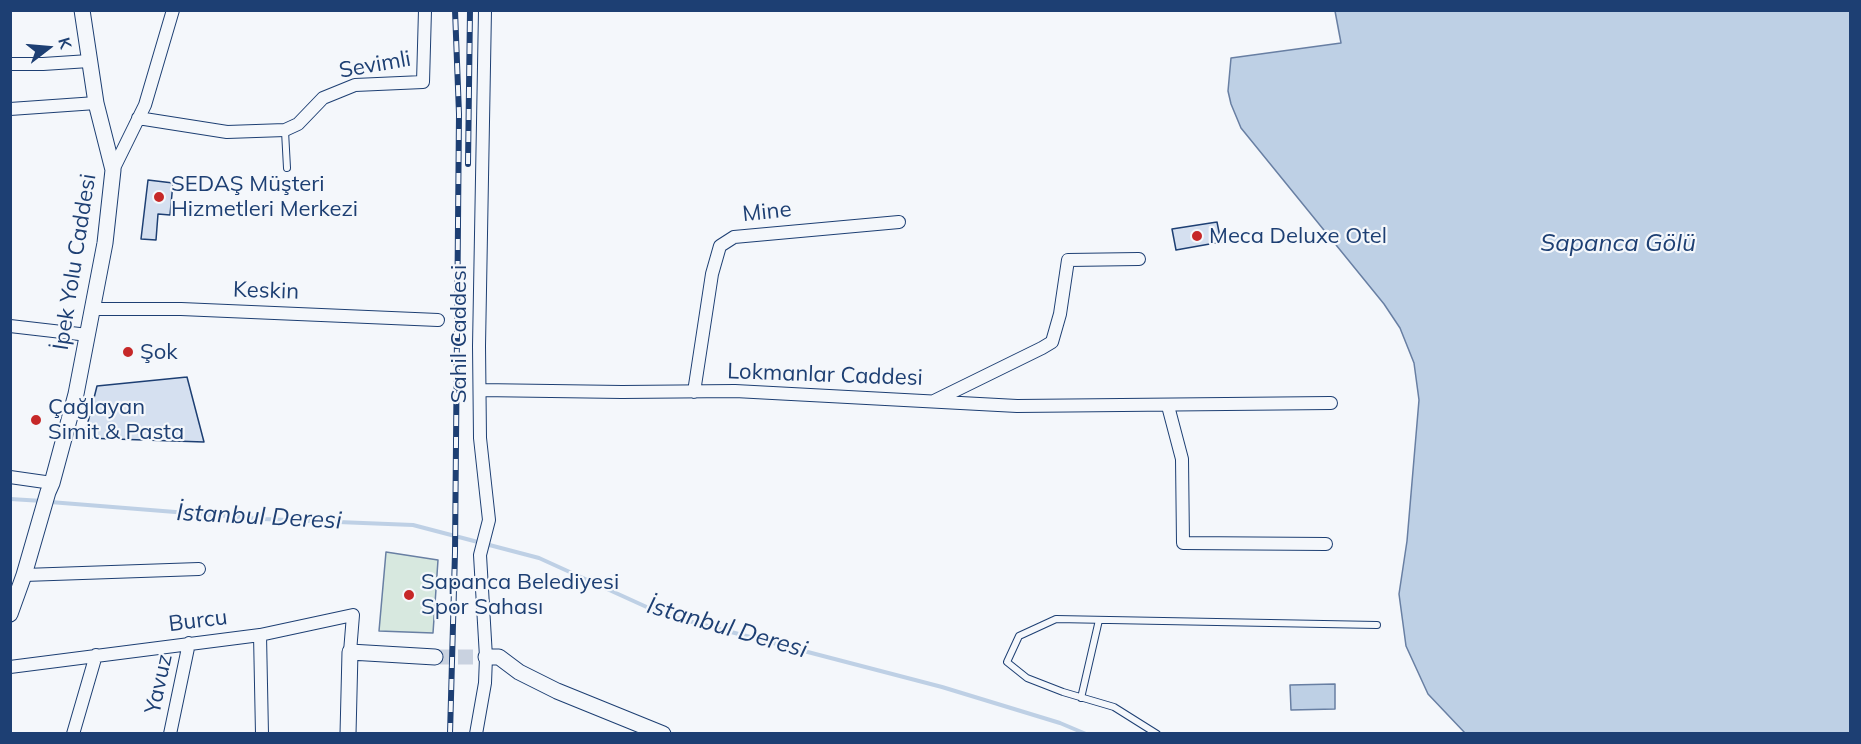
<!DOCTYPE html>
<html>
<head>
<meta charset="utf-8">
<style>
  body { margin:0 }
  #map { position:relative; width:1861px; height:744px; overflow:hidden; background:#f4f7fb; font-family:Mulish,sans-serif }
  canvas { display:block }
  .frame { position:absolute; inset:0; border:12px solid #1d3f73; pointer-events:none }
  .north { position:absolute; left:18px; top:18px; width:60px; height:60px; -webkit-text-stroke:4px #f4f7fb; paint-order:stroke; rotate:74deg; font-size:16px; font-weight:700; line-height:24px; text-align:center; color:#1d3f73 }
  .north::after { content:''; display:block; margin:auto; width:21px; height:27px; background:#1d3f73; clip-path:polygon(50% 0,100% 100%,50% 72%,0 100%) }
</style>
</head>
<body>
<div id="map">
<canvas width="1861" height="744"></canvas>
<div class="frame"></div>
<div class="north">K</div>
</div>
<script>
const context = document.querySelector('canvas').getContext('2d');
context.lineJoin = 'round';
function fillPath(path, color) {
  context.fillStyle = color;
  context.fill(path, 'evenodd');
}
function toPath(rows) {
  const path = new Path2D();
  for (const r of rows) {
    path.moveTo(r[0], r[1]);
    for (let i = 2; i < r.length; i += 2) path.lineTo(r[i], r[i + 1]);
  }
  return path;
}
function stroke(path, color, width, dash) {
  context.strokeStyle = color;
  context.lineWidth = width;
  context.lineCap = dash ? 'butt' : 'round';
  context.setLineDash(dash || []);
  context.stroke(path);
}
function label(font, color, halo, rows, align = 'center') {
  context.font = font + ' Mulish,sans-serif';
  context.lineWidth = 4.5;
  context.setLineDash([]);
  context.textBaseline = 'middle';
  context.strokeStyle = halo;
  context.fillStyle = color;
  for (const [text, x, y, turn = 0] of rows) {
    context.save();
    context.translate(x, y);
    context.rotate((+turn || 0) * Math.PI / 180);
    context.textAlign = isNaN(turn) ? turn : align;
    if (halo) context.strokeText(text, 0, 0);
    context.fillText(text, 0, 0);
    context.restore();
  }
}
const green = toPath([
  [386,552,438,560,433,633,379,631,386,552]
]);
const water = toPath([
  [1335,11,1850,11,1850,733,1465,733,1428,694,1406,646,1399,594,1407,541,1419,400,1414,363,1400,328,1384,304,1241,128,1231,104,1228,91,1231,58,1341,43,1335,11],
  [1335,684,1335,709,1291,710,1290,685,1335,684]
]);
const stream = toPath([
  [10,499,43,501],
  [50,502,263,519,413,525,539,558,662,614,942,687,1060,723,1086,734]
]);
const building = toPath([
  [148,180,173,183,170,215,158,214,156,240,141,239,148,180],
  [1217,222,1221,242,1176,250,1172,229,1217,222],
  [187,377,204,442,84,438,97,386,187,377]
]);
const tertiaryTunnel = toPath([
  [435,657,486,657]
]);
const service = toPath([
  [285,131,287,168],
  [1081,698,1099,620],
  [1157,734,1114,707,1063,692,1027,678,1007,662,1019,636,1056,619,1377,625]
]);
const minor = toPath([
  [10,64,43,64,89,61],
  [10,109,96,103],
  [138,118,227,132,285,130,298,124,323,98,355,85,423,82,425,10],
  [113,170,145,105,173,10],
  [93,309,181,309,438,320],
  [10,326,88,335],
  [480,390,622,392,735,391,1017,406,1331,403],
  [694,392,712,274,720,246,734,237,899,222],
  [934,401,1042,348,1052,342,1060,314,1068,260,1139,259],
  [1168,406,1182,459,1183,543,1326,544],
  [10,477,52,483],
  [24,575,199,569],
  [260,635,262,734],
  [10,667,260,635,353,615,350,652],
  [73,734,96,655],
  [170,734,189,643],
  [476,734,485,683,486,657,480,555,489,520,480,438,479,346,485,10]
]);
const tertiary = toPath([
  [10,614,24,575,48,492,52,483,76,394,105,243,113,170,96,103,82,10],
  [486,657,499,657,519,672,557,691,663,734],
  [348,734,350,652,435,657]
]);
const rail = toPath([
  [468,164,470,10],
  [450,734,455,552,459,114,455,10]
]);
const markers = [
  [159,197,6,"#c62828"],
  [1197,236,6,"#c62828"],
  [128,352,6,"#c62828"],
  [36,420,6,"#c62828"],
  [409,595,6,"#c62828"]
];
const streetNames = [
  ["Sevimli",375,65,-10],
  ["Mine",767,212,-6],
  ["İpek Yolu Caddesi",75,262,-81],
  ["Keskin",266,291,2],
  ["Sahil Caddesi",459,334,-90],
  ["Lokmanlar Caddesi",825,375,2],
  ["Burcu",198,621,-7],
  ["Yavuz",159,684,-78]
];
const poiNames = [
  ["SEDAŞ Müşteri",171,184],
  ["Hizmetleri Merkezi",171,209],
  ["Meca Deluxe Otel",1209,236],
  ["Şok",140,352],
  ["Çağlayan",48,407],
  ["Simit & Pasta",48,432],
  ["Sapanca Belediyesi",421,582],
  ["Spor Sahası",421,607]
];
const waterNames = [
  ["Sapanca Gölü",1618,244],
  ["İstanbul Deresi",259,517,3],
  ["İstanbul Deresi",727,628,16]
];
fillPath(green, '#d7e8df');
stroke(green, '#687fa3', 1.5);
fillPath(water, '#bed0e5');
stroke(water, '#687fa3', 1.5);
stroke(stream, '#bed0e5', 4);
fillPath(building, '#d5e0f0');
stroke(building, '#1d3f73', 1.5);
stroke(tertiaryTunnel, '#c9d2e0', 15, [15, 8]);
stroke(service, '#1d3f73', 8);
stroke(minor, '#1d3f73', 14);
stroke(tertiary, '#1d3f73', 17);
stroke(service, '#f4f7fb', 6);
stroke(minor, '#f4f7fb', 12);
stroke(tertiary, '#f4f7fb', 15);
stroke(rail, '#1d3f73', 6);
stroke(rail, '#f4f7fb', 4, [11]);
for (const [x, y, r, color] of markers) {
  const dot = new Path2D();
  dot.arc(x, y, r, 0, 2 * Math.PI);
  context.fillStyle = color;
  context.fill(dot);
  stroke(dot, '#f4f7fb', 2);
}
label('22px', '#1d3f73', '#f4f7fb', streetNames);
label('22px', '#1d3f73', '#f4f7fb', poiNames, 'left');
label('italic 24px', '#1d3f73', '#f4f7fb', waterNames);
</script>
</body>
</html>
